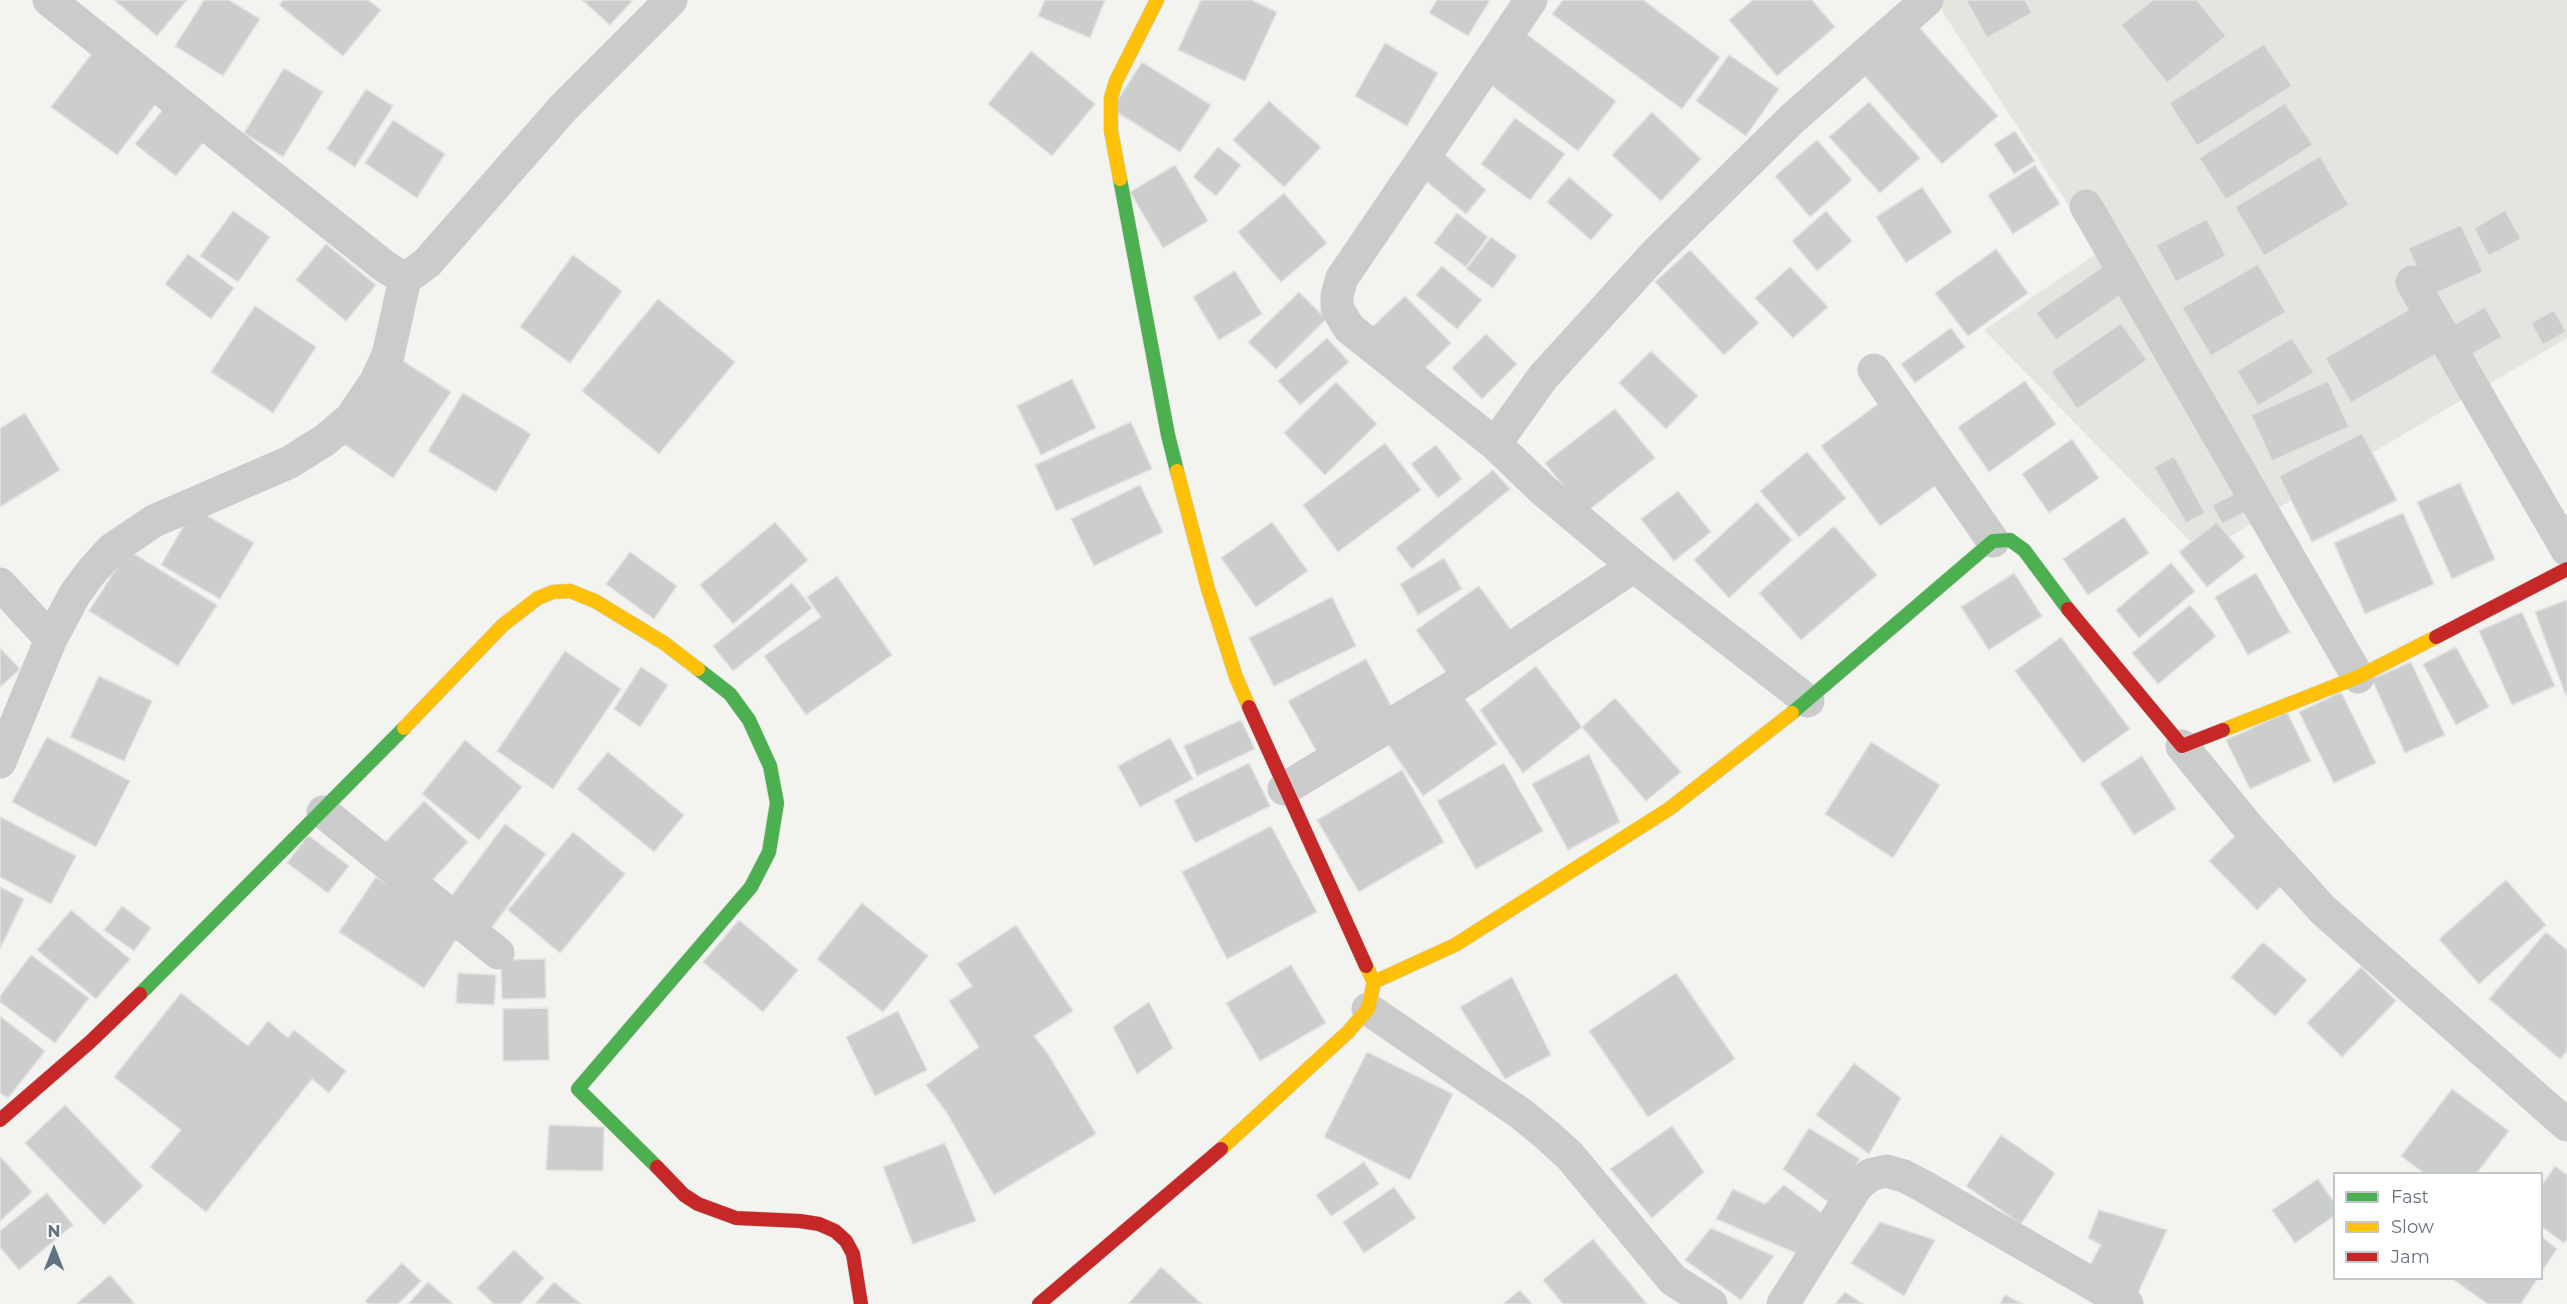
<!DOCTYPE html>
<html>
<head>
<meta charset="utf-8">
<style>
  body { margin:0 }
  #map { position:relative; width:2567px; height:1304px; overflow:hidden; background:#f3f3f0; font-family:Montserrat,sans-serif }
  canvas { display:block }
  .legend { position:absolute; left:2333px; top:1172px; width:210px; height:108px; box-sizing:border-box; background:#fff; border:2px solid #c0c7cd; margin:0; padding:8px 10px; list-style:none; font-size:18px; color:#627381 }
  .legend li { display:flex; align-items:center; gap:12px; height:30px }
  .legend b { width:30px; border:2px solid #c0c7cd }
  .north { position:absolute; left:24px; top:1220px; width:60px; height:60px; -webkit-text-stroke:4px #fff; paint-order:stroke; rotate:0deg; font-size:16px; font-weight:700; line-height:24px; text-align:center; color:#627381 }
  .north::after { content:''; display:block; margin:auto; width:21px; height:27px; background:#627381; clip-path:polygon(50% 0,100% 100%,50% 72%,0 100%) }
</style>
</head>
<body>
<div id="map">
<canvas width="2567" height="1304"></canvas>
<ul class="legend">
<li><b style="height:8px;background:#4caf50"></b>Fast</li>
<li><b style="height:8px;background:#ffc107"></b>Slow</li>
<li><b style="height:8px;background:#c62828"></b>Jam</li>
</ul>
<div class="north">N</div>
</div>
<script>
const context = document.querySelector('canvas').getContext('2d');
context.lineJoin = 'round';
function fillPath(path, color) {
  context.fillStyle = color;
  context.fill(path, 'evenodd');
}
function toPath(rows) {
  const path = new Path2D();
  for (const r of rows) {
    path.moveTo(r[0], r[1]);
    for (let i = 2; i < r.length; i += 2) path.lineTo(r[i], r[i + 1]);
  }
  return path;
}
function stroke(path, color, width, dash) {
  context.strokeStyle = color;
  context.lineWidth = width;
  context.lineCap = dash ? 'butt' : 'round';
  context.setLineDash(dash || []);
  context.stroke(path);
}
const green = toPath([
  [1938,0,2567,0,2567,338,2202,553,1984,330,2099,252,1942,11]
]);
const building = toPath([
  [114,0,187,0,157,36,114,0],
  [204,0,229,0,260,19,223,76,175,46,204,0],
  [283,0,368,0,381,10,343,56,279,5,283,0],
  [582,0,633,0,610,25,582,0],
  [1045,0,1105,0,1090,38,1038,16,1045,0],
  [1201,0,1251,0,1277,12,1245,81,1178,50,1201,0],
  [1437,0,1490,0,1468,36,1429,13,1437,0],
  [1563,0,1643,0,1720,57,1682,109,1552,14,1563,0],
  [1753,0,1812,0,1835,27,1777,76,1729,20,1753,0],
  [1966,0,2025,0,2032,13,1987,38,1966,0],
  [2153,0,2197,0,2226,36,2167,83,2121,25,2153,0],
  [1917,25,1998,116,1942,164,1862,73,1917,25],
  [1521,30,1616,101,1578,151,1484,80,1521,30],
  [1385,43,1438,73,1407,126,1355,96,1385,43],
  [2264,44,2292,86,2197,146,2169,103,2264,44],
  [1031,51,1095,104,1052,156,988,104,1031,51],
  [93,52,158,101,117,155,51,107,93,52],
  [1729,55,1779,89,1746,136,1696,101,1729,55],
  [1142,62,1211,105,1180,152,1112,109,1142,62],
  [284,68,323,92,283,157,244,133,284,68],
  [366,89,393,106,355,167,327,149,366,89],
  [170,101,211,133,176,176,135,144,170,101],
  [1269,101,1321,147,1284,187,1233,140,1269,101],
  [1869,102,1920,158,1880,193,1829,137,1869,102],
  [2285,103,2313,145,2226,200,2199,158,2285,103],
  [1652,112,1701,159,1661,201,1612,155,1652,112],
  [1515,118,1565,154,1530,200,1481,164,1515,118],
  [393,120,445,154,417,198,365,163,393,120],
  [2015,131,2035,161,2014,174,1994,144,2015,131],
  [1817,140,1852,180,1810,217,1775,176,1817,140],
  [1218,147,1241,165,1216,196,1193,177,1218,147],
  [1442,152,1486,190,1466,214,1421,177,1442,152],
  [2320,156,2349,205,2264,256,2235,207,2320,156],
  [1175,165,1208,221,1163,248,1130,192,1175,165],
  [2035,165,2060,204,2013,234,1988,195,2035,165],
  [1569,177,1613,215,1591,240,1547,202,1569,177],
  [1922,187,1952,232,1906,263,1876,217,1922,187],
  [1284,193,1327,243,1281,282,1238,232,1284,193],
  [2505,210,2521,239,2489,256,2474,228,2505,210],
  [233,211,270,237,238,282,200,256,233,211],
  [1826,211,1852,241,1817,271,1792,241,1826,211],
  [1457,213,1488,237,1466,267,1434,243,1457,213],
  [2207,219,2226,256,2176,282,2156,245,2207,219],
  [2461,225,2483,272,2430,296,2408,248,2461,225],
  [1491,237,1517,256,1493,288,1466,269,1491,237],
  [326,244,376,285,346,321,296,280,326,244],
  [1996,249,2028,293,1968,336,1935,293,1996,249],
  [1690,250,1759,323,1724,355,1655,282,1690,250],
  [188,254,234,288,211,319,165,284,188,254],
  [573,255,622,291,570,363,520,327,573,255],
  [2258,264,2286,312,2211,356,2182,308,2258,264],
  [2105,265,2125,292,2056,340,2036,313,2105,265],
  [1442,266,1482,300,1457,329,1416,295,1442,266],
  [1790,267,1828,307,1793,338,1755,298,1790,267],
  [1235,271,1262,314,1219,340,1193,297,1235,271],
  [1299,292,1326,319,1276,369,1248,342,1299,292],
  [1405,296,1451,343,1418,375,1371,328,1405,296],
  [658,299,735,362,659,454,582,391,658,299],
  [255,306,316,347,273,413,211,372,255,306],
  [2485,307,2502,337,2471,355,2453,325,2485,307],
  [2411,308,2437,354,2351,403,2325,358,2411,308],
  [2554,310,2566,332,2543,345,2531,323,2554,310],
  [2121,323,2147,360,2077,409,2051,372,2121,323],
  [1951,328,1965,347,1915,383,1901,364,1951,328],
  [1486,334,1517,364,1482,399,1452,368,1486,334],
  [1327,338,1349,362,1300,405,1278,381,1327,338],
  [2292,338,2314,373,2258,406,2237,371,2292,338],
  [1651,351,1698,396,1666,429,1619,383,1651,351],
  [397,357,451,392,393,478,341,442,397,357],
  [1072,379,1096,428,1041,455,1017,406,1072,379],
  [2025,381,2056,424,1989,472,1958,427,2025,381],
  [2328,381,2349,427,2272,461,2251,415,2328,381],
  [1336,382,1377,424,1325,475,1284,433,1336,382],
  [463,393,531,434,496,492,428,451,463,393],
  [1882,401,1942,481,1880,526,1821,446,1882,401],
  [1615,409,1655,458,1585,513,1545,463,1615,409],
  [25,413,60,470,0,507,0,428,25,413],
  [1131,422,1152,469,1056,511,1035,465,1131,422],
  [2362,433,2397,500,2312,542,2279,476,2362,433],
  [2072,439,2099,478,2049,513,2022,474,2072,439],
  [1385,443,1421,490,1338,552,1303,505,1385,443],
  [1436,445,1462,479,1438,498,1411,464,1436,445],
  [1807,452,1846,498,1799,537,1760,491,1807,452],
  [2174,456,2205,513,2186,523,2154,467,2174,456],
  [1493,470,1510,489,1412,569,1396,548,1493,470],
  [2460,483,2495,559,2452,579,2417,502,2460,483],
  [1140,485,1163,532,1094,566,1071,519,1140,485],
  [2242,490,2252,509,2222,524,2212,505,2242,490],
  [1678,491,1711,532,1674,561,1641,519,1678,491],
  [1757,502,1792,540,1729,598,1694,560,1757,502],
  [194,508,254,543,220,599,161,565,194,508],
  [2403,513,2434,584,2365,614,2334,543,2403,513],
  [2124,517,2149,553,2088,595,2063,559,2124,517],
  [775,522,808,560,733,624,700,585,775,522],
  [1272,522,1308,571,1256,607,1221,558,1272,522],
  [2217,522,2245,557,2207,587,2179,552,2217,522],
  [1834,526,1877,575,1801,640,1759,593,1834,526],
  [128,550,217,605,178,666,89,611,128,550],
  [630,552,677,586,654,619,606,584,630,552],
  [1444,558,1462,589,1418,615,1400,584,1444,558],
  [2171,563,2195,591,2139,638,2116,610,2171,563],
  [2014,573,2042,616,1989,650,1961,607,2014,573],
  [2256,573,2290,632,2248,655,2215,597,2256,573],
  [837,576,892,655,806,715,764,656,821,617,807,597,837,576],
  [792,583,812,608,733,671,713,646,792,583],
  [1479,586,1514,634,1451,679,1416,630,1479,586],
  [1332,597,1356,646,1274,686,1249,638,1332,597],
  [2567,600,2567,696,2566,696,2535,612,2567,600],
  [2190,605,2216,636,2158,684,2132,653,2190,605],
  [2522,612,2555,686,2512,705,2479,631,2522,612],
  [2061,637,2130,729,2083,763,2015,671,2061,637],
  [2456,647,2489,707,2456,725,2423,664,2456,647],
  [0,648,20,669,0,687,0,648],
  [565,651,621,689,553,789,497,751,565,651],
  [1366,659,1396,715,1320,757,1288,701,1366,659],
  [2411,662,2445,735,2405,753,2372,679,2411,662],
  [1536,666,1582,727,1523,773,1480,710,1536,666],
  [641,667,668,685,640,727,614,709,641,667],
  [99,676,152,701,124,761,70,737,99,676],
  [1459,690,1497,744,1423,796,1385,740,1459,690],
  [2341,692,2376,763,2334,783,2299,712,2341,692],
  [1615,698,1681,772,1646,801,1582,727,1615,698],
  [2287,712,2311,761,2250,789,2226,740,2287,712],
  [1241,720,1255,749,1197,776,1184,746,1241,720],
  [47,737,130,781,96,847,12,802,47,737],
  [1170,738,1193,779,1140,807,1118,766,1170,738],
  [465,740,522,787,479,840,422,794,465,740],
  [1871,742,1940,785,1893,858,1825,814,1871,742],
  [608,752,684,815,654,852,577,789,608,752],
  [1589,754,1620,822,1568,850,1532,784,1589,754],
  [2142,756,2176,809,2134,835,2100,783,2142,756],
  [1249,763,1270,806,1195,843,1174,800,1249,763],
  [1504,763,1543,831,1476,869,1437,801,1504,763],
  [1402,770,1444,842,1359,892,1317,820,1402,770],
  [424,801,468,842,423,890,379,849,424,801],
  [0,817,76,856,51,904,0,877,0,817],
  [505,824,546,854,490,930,449,899,505,824],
  [1271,826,1317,912,1227,959,1182,872,1271,826],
  [573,832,625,874,560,953,508,910,573,832],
  [308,835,349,866,328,893,287,863,308,835],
  [2236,835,2284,883,2257,910,2209,861,2236,835],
  [376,877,461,932,424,988,339,932,376,877],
  [2506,880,2546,925,2479,984,2439,939,2506,880],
  [0,887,24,899,0,949,0,887],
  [862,903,928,956,883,1012,817,959,862,903],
  [122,906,151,928,134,951,104,930,122,906],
  [71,910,130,959,96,999,37,950,71,910],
  [739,920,798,970,763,1012,703,962,739,920],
  [1016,925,1073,1011,1034,1036,1048,1054,1096,1134,994,1195,947,1113,926,1085,979,1047,949,1001,972,986,957,964,1016,925],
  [2546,932,2567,950,2567,1051,2560,1059,2489,999,2546,932],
  [2263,942,2307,980,2275,1016,2231,977,2263,942],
  [31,955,89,998,55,1043,0,1002,0,996,31,955],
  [545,959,546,998,502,999,501,960,545,959],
  [1291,965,1326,1023,1260,1061,1226,1003,1291,965],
  [2361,967,2396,1001,2342,1057,2307,1023,2361,967],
  [458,973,496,975,494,1005,456,1003,458,973],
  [1676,973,1735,1059,1648,1117,1589,1031,1676,973],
  [1512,977,1551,1055,1505,1079,1460,1007,1512,977],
  [181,993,248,1046,268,1021,288,1038,294,1030,346,1071,329,1093,312,1079,206,1212,150,1167,181,1130,114,1077,181,993],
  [1149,1002,1173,1048,1137,1074,1113,1027,1149,1002],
  [548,1008,549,1060,503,1061,503,1009,548,1008],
  [898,1011,927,1070,875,1096,846,1037,898,1011],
  [0,1016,45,1051,8,1098,0,1093,0,1016],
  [1367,1052,1453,1094,1410,1180,1324,1137,1367,1052],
  [1854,1063,1901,1098,1869,1154,1816,1115,1854,1063],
  [2452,1089,2509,1131,2476,1174,2425,1174,2401,1156,2452,1089],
  [65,1105,143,1186,104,1225,25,1143,65,1105],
  [549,1125,604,1127,603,1171,546,1170,549,1125],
  [1672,1126,1704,1172,1652,1218,1610,1169,1672,1126],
  [1809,1128,1860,1159,1831,1204,1783,1169,1809,1128],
  [2001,1135,2055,1173,2021,1224,1966,1186,2001,1135],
  [945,1143,976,1221,913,1244,883,1167,945,1143],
  [0,1156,32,1192,0,1221,0,1156],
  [1364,1162,1379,1184,1331,1216,1316,1195,1364,1162],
  [2555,1166,2567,1175,2567,1239,2564,1243,2542,1227,2542,1185,2555,1166],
  [2318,1179,2334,1202,2334,1216,2295,1243,2272,1210,2318,1179],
  [1784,1185,1823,1214,1796,1253,1716,1219,1733,1189,1765,1204,1784,1185],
  [1394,1187,1416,1218,1364,1253,1343,1222,1394,1187],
  [47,1193,73,1225,19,1270,0,1247,0,1231,47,1193],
  [2099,1210,2167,1230,2136,1297,2085,1274,2101,1245,2088,1238,2099,1210],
  [1880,1222,1935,1240,1904,1296,1851,1263,1880,1222],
  [1711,1228,1774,1256,1741,1300,1685,1260,1711,1228],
  [2542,1237,2557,1249,2542,1271,2542,1237],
  [1593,1239,1647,1304,1563,1304,1543,1280,1593,1239],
  [514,1250,544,1278,520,1304,494,1304,477,1288,514,1250],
  [402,1263,421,1281,398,1304,368,1304,365,1301,402,1263],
  [1161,1267,1202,1304,1128,1304,1161,1267],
  [110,1275,135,1304,76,1304,110,1275],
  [2451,1278,2538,1278,2521,1304,2488,1304,2451,1278],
  [428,1282,452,1303,451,1304,408,1304,428,1282],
  [554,1282,581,1304,535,1304,554,1282],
  [1520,1290,1532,1304,1503,1304,1520,1290],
  [1845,1292,1863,1304,1835,1304,1845,1292],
  [2005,1295,2023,1304,2000,1304,2005,1295]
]);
const street = toPath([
  [49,0,384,266,405,279,427,263,564,107,671,0],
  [1531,0,1342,278,1337,295,1337,308,1349,328,1495,444,1543,490,1634,566,1808,701],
  [2086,206,2358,677],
  [2412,282,2567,550],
  [1874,370,1993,541],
  [1495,444,1543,377,1655,254,1793,118,1927,0],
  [0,584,51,639],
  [2182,746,2249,828,2323,910,2567,1125],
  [0,762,51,639,75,594,92,571,111,550,154,521,290,462,325,440,351,418,376,381,388,355,405,279],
  [1284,789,1458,684,1634,566],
  [323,812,498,953],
  [1368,1009,1520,1113,1547,1135,1570,1156,1673,1280,1711,1304],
  [1783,1304,1857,1186,1870,1175,1886,1171,1904,1176,1923,1186,2127,1304]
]);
const fast = toPath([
  [1120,179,1168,435,1177,471],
  [1792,713,1993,541,2010,540,2024,550,2068,609],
  [140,994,404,728],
  [657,1167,578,1089,751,887,769,852,777,803,770,766,749,720,730,694,698,669]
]);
const slow = toPath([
  [1120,179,1111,131,1111,98,1116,81,1157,0],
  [1177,471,1208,589,1236,677,1249,707],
  [404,728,503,625,538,598,553,592,570,591,595,601,664,643,698,669],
  [2223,730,2358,677,2436,637],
  [1374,982,1455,945,1669,809,1792,713],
  [1221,1149,1348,1032,1368,1009,1374,982,1366,966]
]);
const jam = toPath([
  [2068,609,2182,746,2223,730],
  [2436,637,2567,569],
  [1249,707,1366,966],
  [0,1120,90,1042,140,994],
  [657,1167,684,1195,698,1204,736,1218,800,1221,819,1224,835,1231,846,1241,853,1254,861,1304],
  [1039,1304,1221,1149]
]);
fillPath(green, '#e2e6de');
fillPath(building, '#cccece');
stroke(building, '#e2e2e0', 1.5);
stroke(fast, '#cfd1d0', 15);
stroke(slow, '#cfd1d0', 15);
stroke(jam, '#cfd1d0', 15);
stroke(street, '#cacccc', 33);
stroke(fast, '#4caf50', 14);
stroke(slow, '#ffc107', 14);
stroke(jam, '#c62828', 14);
</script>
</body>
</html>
